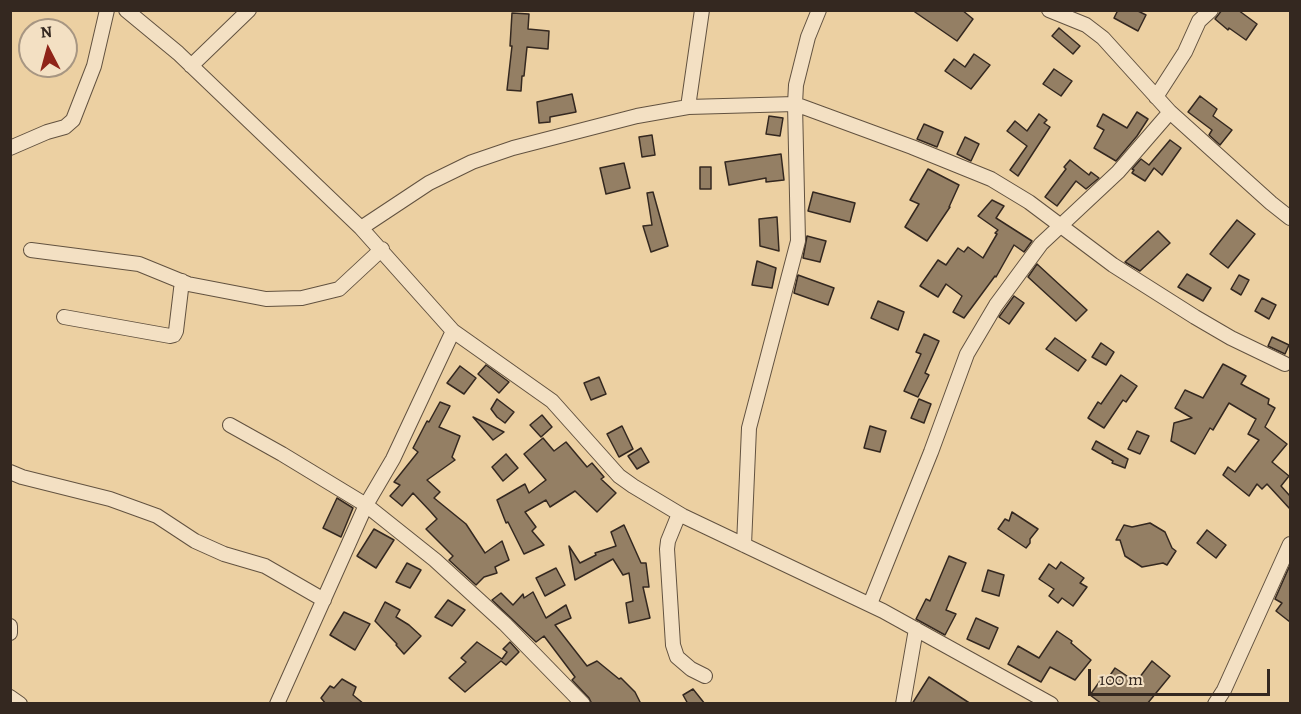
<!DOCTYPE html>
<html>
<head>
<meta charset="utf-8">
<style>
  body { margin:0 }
  #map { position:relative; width:1301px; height:714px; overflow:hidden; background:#ecd0a2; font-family:Alegreya,serif }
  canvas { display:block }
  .frame { position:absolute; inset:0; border:12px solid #342820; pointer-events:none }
  .north { position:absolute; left:18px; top:18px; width:60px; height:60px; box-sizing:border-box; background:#f3e0c3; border:2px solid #a79682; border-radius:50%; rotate:354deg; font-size:16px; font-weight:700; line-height:24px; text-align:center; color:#342820 }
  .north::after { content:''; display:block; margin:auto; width:21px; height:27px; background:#8f2418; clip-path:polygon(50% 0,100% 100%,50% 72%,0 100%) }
  .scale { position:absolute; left:1088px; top:669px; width:182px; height:27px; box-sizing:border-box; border:3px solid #342820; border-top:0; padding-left:8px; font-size:18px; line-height:21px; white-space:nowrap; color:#342820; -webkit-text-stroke:4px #f3e0c3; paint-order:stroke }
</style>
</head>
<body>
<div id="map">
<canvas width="1301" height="714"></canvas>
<div class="frame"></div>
<div class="north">N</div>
<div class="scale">100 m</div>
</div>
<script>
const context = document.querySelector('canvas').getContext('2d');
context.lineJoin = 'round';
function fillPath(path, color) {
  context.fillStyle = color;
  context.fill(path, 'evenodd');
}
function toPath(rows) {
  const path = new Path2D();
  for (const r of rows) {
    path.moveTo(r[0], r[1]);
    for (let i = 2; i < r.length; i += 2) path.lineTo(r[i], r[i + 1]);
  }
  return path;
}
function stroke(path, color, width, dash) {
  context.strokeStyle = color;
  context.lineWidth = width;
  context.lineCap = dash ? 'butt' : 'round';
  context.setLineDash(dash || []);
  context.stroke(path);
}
const building = toPath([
  [912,10,962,10,973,19,957,41,912,10],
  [1118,10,1136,10,1146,15,1138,31,1114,18,1118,10],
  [1222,10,1238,10,1257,24,1246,40,1229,28,1228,30,1215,19,1222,10],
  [512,13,529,14,528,29,549,31,548,49,527,47,524,76,522,76,521,91,507,90,512,46,510,46,512,13],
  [1059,28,1080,46,1073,54,1052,36,1059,28],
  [974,54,990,65,971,89,945,71,954,59,965,67,974,54],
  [1054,69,1072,81,1061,96,1043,84,1054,69],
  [572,94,576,112,550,117,550,122,539,123,537,102,572,94],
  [1200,96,1217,109,1213,116,1232,130,1220,145,1209,135,1212,130,1188,112,1200,96],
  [1137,112,1148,119,1137,136,1116,161,1094,148,1104,130,1097,126,1103,114,1127,128,1137,112],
  [1039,114,1047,120,1044,123,1050,127,1018,176,1010,170,1027,146,1007,131,1015,121,1027,131,1039,114],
  [769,116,783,118,780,136,766,134,769,116],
  [924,124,943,132,937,147,917,139,924,124],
  [652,135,655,155,642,157,639,137,652,135],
  [965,137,979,144,971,161,957,154,965,137],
  [1170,140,1181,148,1162,175,1154,168,1145,181,1132,173,1134,170,1132,169,1141,159,1149,165,1170,140],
  [781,154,784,180,766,182,766,178,729,185,725,162,781,154],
  [1070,160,1089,175,1091,172,1099,178,1086,189,1076,181,1057,206,1045,197,1066,169,1064,167,1070,160],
  [624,163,630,188,606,194,600,168,624,163],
  [700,167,711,167,711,189,700,189,700,167],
  [928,169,959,185,949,207,950,207,927,241,905,227,919,204,910,200,928,169],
  [653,192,668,246,651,252,643,226,652,225,647,193,653,192],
  [813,192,855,203,850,222,808,211,813,192],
  [992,200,1004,206,996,218,1032,241,1024,252,1014,245,996,277,995,276,964,318,953,312,962,296,946,284,938,297,920,286,938,260,946,265,958,248,964,252,968,247,983,258,997,234,995,233,998,230,978,216,992,200],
  [777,217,779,251,760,246,759,219,777,217],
  [1237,220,1255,234,1228,268,1210,254,1237,220],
  [1158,231,1170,243,1140,271,1125,262,1158,231],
  [807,236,826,241,820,262,803,258,807,236],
  [757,261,776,268,772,288,752,285,757,261],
  [1037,264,1087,310,1076,321,1028,277,1037,264],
  [1187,274,1211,288,1203,301,1178,287,1187,274],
  [798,275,834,288,828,305,794,293,798,275],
  [1239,275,1249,280,1241,295,1231,289,1239,275],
  [1014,296,1024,303,1009,324,999,317,1014,296],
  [1262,298,1276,305,1269,319,1255,311,1262,298],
  [878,301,904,312,898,330,871,318,878,301],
  [924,334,939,341,925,373,929,375,918,397,904,391,921,354,916,352,924,334],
  [1272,337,1289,345,1285,354,1268,346,1272,337],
  [1055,338,1086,360,1078,371,1046,349,1055,338],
  [1101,343,1114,352,1106,365,1092,357,1101,343],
  [1223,364,1246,376,1241,384,1269,399,1268,404,1275,408,1265,427,1287,444,1272,462,1289,476,1281,486,1290,496,1290,509,1267,484,1262,489,1257,484,1249,496,1223,475,1228,467,1235,472,1259,440,1248,434,1256,419,1229,403,1213,430,1210,428,1195,454,1171,441,1174,423,1192,418,1175,408,1185,390,1203,398,1223,364],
  [486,365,509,382,499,393,478,374,486,365],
  [460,366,476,378,464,394,447,383,460,366],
  [1121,375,1137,386,1126,402,1123,400,1104,428,1088,418,1098,402,1101,404,1121,375],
  [599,377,606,394,591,400,584,383,599,377],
  [497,399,514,412,505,423,497,417,491,409,497,399],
  [919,399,931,404,924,423,911,418,919,399],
  [440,402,450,406,439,427,460,436,452,457,455,460,427,480,440,492,434,498,466,524,485,553,502,541,509,560,495,567,497,573,484,577,476,585,449,560,453,556,426,529,437,519,430,511,413,493,402,506,390,496,400,485,394,482,418,452,413,448,427,421,429,422,440,402],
  [542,415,552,427,541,437,530,425,542,415],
  [473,417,504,432,493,440,473,417],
  [622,426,633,449,619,457,607,434,622,426],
  [870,426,886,431,880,452,864,448,870,426],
  [1137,431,1149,436,1140,454,1128,449,1137,431],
  [543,438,554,451,566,442,587,467,592,463,604,477,601,479,616,493,597,512,575,491,550,507,546,500,525,512,536,527,532,531,544,545,524,554,508,522,506,523,497,500,525,484,529,493,546,480,524,454,543,438],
  [1096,441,1128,459,1125,468,1112,463,1113,461,1092,449,1096,441],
  [641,448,649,462,637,469,628,456,641,448],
  [506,454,518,468,503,481,492,467,506,454],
  [337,498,353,508,341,537,323,528,337,498],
  [1012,512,1038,529,1030,539,1030,543,1026,548,998,529,1005,519,1009,521,1012,512],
  [1150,523,1165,532,1172,548,1176,551,1167,565,1163,563,1142,567,1125,556,1120,540,1116,540,1124,525,1132,527,1150,523],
  [624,525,641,563,646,563,649,587,643,587,650,618,629,623,626,603,633,601,629,573,623,575,613,559,575,580,569,546,580,563,596,555,595,553,616,546,611,532,624,525],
  [374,529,394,540,376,568,357,556,374,529],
  [1207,530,1226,545,1216,558,1197,543,1207,530],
  [949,556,966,563,946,610,956,614,945,635,916,619,926,599,930,601,949,556],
  [1061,562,1084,578,1080,583,1087,587,1073,606,1062,598,1058,603,1049,596,1054,589,1039,579,1049,564,1056,569,1061,562],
  [407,563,421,570,410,588,396,582,407,563],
  [1290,565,1290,622,1276,611,1282,603,1275,599,1290,565],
  [556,568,565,585,545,596,536,578,556,568],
  [988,570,1004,575,999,596,982,591,988,570],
  [533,592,546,618,566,605,571,618,555,625,587,666,597,661,619,679,621,678,635,692,641,704,592,704,589,698,572,680,575,677,544,636,536,642,492,600,501,593,513,605,523,594,524,598,533,592],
  [448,600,465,610,452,626,435,617,448,600],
  [385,602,400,610,396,617,409,625,421,636,404,654,396,645,397,644,375,621,385,602],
  [344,612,370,624,355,650,330,635,344,612],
  [976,618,998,628,989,649,967,639,976,618],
  [1057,631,1072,641,1071,643,1091,660,1075,680,1050,667,1041,682,1008,664,1018,646,1039,658,1057,631],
  [477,642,502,659,507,652,503,649,510,642,519,652,506,665,501,661,465,692,449,678,466,662,461,658,477,642],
  [1152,661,1170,676,1147,704,1102,704,1090,695,1100,681,1104,684,1115,668,1136,682,1152,661],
  [929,677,971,704,912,704,929,677],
  [342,679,356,687,353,695,364,704,326,704,321,698,330,686,334,688,342,679],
  [693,689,705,704,688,704,683,695,693,689]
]);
const minor = toPath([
  [126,10,178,53,361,228,453,331,552,401,619,476,633,486,683,516,883,611,1051,704],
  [1049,10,1086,25,1103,38,1170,112,1271,203,1290,218],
  [191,66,249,10],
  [1156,97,1185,52,1199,21,1211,10],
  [688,107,702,10],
  [10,148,47,132,65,127,73,120,94,66,107,10],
  [361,228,429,183,472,162,513,148,637,116,688,107,795,104,912,147,991,179,1029,202,1113,265,1195,317,1231,338,1285,364],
  [31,250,139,264,188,284,266,299,302,298,339,289,382,249],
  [64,317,170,336,174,335,176,331,182,281],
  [230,425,282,454,366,505,435,560,505,624,583,704],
  [10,472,22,477,110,499,157,516,195,541,224,554,265,566,324,600],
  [679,514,668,541,667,549,673,645,677,657,691,669,705,676],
  [744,545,749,428,798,241,795,104,796,85,808,37,819,10],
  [870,604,931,452,967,354,996,305,1041,244,1118,172,1170,112],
  [10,626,10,633],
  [10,697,20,704],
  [277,704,366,505,393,459,453,331],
  [903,704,916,629],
  [1215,704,1224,690,1290,544]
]);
fillPath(building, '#947f64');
stroke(building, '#342820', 1.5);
stroke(minor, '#625240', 16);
stroke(minor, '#f3e0c3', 14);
</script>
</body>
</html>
